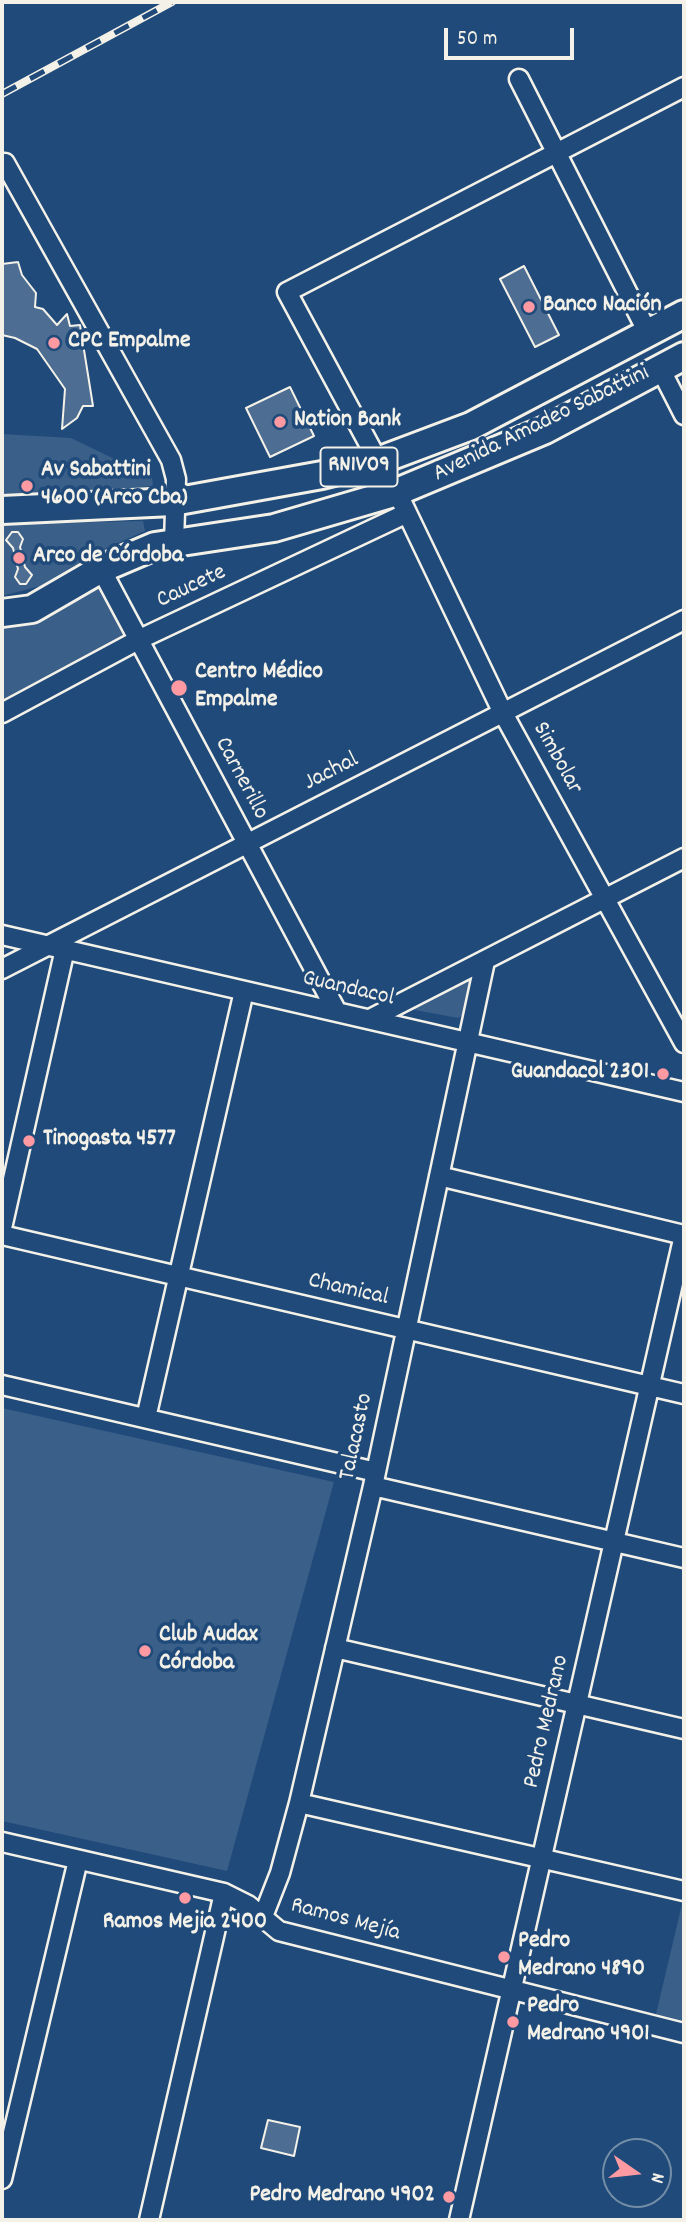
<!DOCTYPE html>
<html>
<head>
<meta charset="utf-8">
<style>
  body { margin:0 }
  #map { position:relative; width:686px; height:2222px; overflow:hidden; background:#1f4a7a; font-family:Dekko,sans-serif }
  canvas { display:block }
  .frame { position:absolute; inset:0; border:4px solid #f4f1e8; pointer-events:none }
  .north { position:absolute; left:602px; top:2138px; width:70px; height:70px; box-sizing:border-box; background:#1f4a7a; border:2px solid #748da6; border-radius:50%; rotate:104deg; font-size:19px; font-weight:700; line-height:28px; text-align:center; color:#f4f1e8 }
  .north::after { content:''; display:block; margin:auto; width:24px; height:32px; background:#ff9aa2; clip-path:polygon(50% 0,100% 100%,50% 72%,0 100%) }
  .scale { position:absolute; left:444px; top:28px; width:130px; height:32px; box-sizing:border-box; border:4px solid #f4f1e8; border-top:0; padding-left:9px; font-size:21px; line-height:24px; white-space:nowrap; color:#f4f1e8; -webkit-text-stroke:5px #1f4a7a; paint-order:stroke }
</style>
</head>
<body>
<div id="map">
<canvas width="686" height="2222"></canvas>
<div class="frame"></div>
<div class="north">N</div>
<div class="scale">50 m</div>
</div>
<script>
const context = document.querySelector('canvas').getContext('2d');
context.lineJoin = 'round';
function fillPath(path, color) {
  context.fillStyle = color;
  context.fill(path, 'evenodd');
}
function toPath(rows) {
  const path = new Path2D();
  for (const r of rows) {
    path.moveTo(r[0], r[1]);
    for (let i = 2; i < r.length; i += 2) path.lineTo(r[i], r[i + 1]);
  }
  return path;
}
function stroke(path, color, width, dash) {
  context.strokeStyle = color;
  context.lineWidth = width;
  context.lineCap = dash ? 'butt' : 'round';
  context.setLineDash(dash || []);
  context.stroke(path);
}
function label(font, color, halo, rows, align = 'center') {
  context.font = font + ' Dekko,sans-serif';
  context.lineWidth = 7;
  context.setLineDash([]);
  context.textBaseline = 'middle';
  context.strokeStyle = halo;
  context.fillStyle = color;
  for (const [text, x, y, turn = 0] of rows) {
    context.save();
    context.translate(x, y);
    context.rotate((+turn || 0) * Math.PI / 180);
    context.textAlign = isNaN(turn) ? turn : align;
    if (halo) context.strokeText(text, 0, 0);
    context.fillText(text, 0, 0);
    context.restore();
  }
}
const green = toPath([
  [2,434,71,438,152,477,153,486,2,498],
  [143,521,145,531,93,554,40,586,2,596,2,524],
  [97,582,126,636,2,703,2,626],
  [467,977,472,984,466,1014,458,1018,415,1010,411,1005],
  [2,1408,334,1482,227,1871,2,1821],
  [682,1904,684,1905,684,2021,656,2014]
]);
const building = toPath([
  [18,262,22,275,36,293,35,307,43,309,57,325,67,314,70,326,80,325,93,406,83,406,77,418,62,429,65,389,37,349,15,338,2,335,2,264,18,262],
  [524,266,559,335,535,347,500,279,524,266],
  [290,387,314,436,270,457,246,408,290,387],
  [12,532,18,532,23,539,20,547,25,567,32,575,26,584,20,584,15,577,18,569,13,548,6,540,12,532],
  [268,2120,300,2127,294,2156,261,2148,268,2120]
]);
const minor = toPath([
  [519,79,648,333],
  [5,163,171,460,176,479,174,543],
  [660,368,684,415],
  [378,461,287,292,684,87],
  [397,492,503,713,684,1043],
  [101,569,337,1012],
  [2,713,138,640,405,514],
  [2,935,684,1092],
  [2,969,684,620],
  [370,1019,684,858],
  [439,1176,684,1235],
  [2,1228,65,949],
  [2,1235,684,1394],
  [2,1385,376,1472],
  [146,1418,244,991],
  [373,1486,684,1558],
  [335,1648,684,1729],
  [299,1803,684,1891],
  [2,1842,224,1893,248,1905,279,1931,684,2033],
  [262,1919,280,1873,299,1803,373,1486,485,961],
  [2,2179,78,1860],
  [149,2220,224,1893],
  [459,2220,684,1235]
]);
const primary = toPath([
  [2,510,173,502,322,475,378,461,471,426,684,314],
  [2,613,32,609,101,569,155,546,274,528,397,492,545,430,684,356]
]);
const rail = toPath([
  [2,94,172,2]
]);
const markers = [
  [529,307,7,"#ff9aa2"],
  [54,343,7,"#ff9aa2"],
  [280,422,7,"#ff9aa2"],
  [27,486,7,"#ff9aa2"],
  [19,558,7,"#ff9aa2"],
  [179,688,9,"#ff9aa2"],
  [663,1074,7,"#ff9aa2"],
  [29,1141,7,"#ff9aa2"],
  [145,1651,7,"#ff9aa2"],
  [185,1898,7,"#ff9aa2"],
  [504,1957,7,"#ff9aa2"],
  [513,2022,7,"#ff9aa2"],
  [449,2197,7,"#ff9aa2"]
];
const shields = [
  [359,467,77]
];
const shieldNames = [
  ["RN1V09",359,467]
];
const poiNames = [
  ["Banco Nación",543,307],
  ["CPC Empalme",68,343],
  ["Nation Bank",294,422],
  ["Av Sabattini",41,472],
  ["4600 (Arco Cba)",41,500],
  ["Arco de Córdoba",33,558],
  ["Centro Médico",195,674],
  ["Empalme",195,702],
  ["Guandacol 2301",649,1074,"right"],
  ["Tinogasta 4577",43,1141],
  ["Club Audax",159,1637],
  ["Córdoba",159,1665],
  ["Ramos Mejia 2400",185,1924,"center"],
  ["Pedro",518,1943],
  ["Medrano 4890",518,1971],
  ["Pedro",527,2008],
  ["Medrano 4901",527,2036],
  ["Pedro Medrano 4902",435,2197,"right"]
];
const streetNames = [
  ["Avenida Amadeo Sabattini",542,425,-26],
  ["Caucete",192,588,-25],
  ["Simbolar",556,759,61],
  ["Jachal",332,773,-27],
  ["Carnerillo",240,779,62],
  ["Guandacol",348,990,13],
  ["Chamical",348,1291,13],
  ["Talacasto",358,1437,-78],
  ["Pedro Medrano",548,1722,-77],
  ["Ramos Mejía",345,1921,15]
];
fillPath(green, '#3a5f88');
fillPath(building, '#4d6e92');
stroke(building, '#f4f1e8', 2);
stroke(minor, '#f4f1e8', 23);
stroke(primary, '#f4f1e8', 32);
stroke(minor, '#1f4a7a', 18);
stroke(primary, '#1f4a7a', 26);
stroke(rail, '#f4f1e8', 8);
stroke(rail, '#1f4a7a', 5, [16]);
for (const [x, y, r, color] of markers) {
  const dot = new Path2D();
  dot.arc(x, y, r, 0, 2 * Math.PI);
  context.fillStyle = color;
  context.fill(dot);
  stroke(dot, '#1f4a7a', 2.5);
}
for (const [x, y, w] of shields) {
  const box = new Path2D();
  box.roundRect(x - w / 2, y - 19.5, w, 39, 5);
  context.fillStyle = '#1f4a7a';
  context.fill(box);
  stroke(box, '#f4f1e8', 2);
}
label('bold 23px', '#f4f1e8', null, shieldNames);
label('bold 24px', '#f4f1e8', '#1f4a7a', poiNames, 'left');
label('24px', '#f4f1e8', '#1f4a7a', streetNames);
</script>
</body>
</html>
